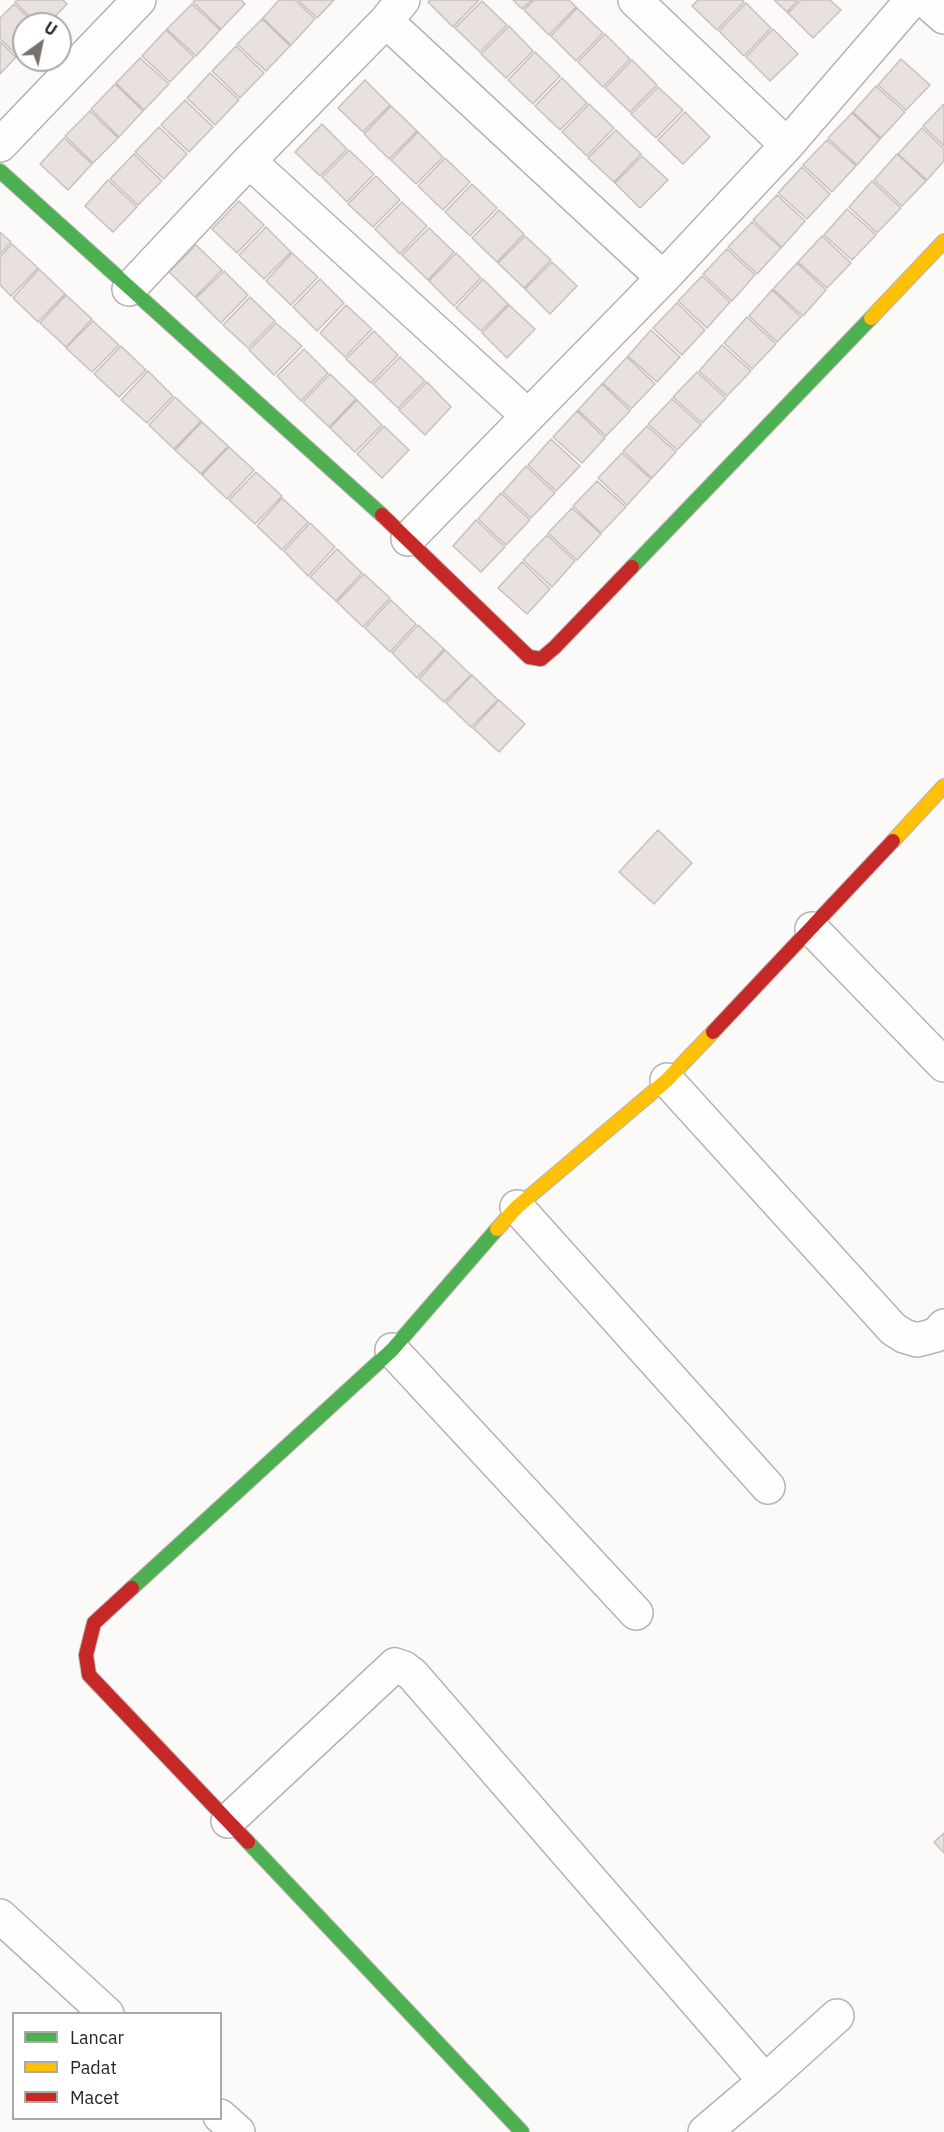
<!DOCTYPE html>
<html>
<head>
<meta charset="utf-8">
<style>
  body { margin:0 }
  #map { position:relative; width:944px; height:2132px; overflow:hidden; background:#fcfaf8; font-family:"IBM Plex Sans",sans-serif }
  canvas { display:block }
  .legend { position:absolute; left:12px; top:2012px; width:210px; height:108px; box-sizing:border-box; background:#fff; border:2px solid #aca8a6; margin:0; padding:8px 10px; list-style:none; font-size:18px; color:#2f2520 }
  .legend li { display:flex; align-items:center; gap:12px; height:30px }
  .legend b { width:30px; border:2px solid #aca8a6 }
  .north { position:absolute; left:12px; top:12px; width:60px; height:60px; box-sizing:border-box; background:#fff; border:2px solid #aca8a6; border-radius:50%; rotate:33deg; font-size:16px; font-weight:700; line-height:24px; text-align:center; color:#2f2520 }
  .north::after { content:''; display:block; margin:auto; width:21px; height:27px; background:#77706c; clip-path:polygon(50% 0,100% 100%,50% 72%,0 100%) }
</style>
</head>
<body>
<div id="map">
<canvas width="944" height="2132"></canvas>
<ul class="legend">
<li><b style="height:8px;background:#4caf50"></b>Lancar</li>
<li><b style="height:8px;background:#ffc107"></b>Padat</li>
<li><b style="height:8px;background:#c62828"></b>Macet</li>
</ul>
<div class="north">U</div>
</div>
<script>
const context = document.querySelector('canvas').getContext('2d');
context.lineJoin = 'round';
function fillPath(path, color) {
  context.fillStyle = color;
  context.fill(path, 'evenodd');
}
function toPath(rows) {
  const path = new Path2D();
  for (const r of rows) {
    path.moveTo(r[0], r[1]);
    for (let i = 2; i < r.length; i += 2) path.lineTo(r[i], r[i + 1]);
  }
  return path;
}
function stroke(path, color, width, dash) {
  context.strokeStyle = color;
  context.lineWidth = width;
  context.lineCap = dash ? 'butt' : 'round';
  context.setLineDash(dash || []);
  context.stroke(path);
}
const building = toPath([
  [17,0,63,0,67,4,48,24,37,24,15,2,17,0],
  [195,0,241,0,245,4,221,29,193,2,195,0],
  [279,0,295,0,315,19,291,45,263,18,279,0],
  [298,0,334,0,317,18,298,0],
  [430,0,479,0,453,27,428,2,430,0],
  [513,0,532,0,522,9,513,0],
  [534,0,569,0,576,7,549,35,524,10,534,0],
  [698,0,742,0,744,2,717,30,692,6,698,0],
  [774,0,798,0,787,12,774,0],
  [801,0,830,0,841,10,813,38,788,13,801,0],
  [482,1,507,25,480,52,455,28,482,1],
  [746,3,771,28,744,56,719,31,746,3],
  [14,4,35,24,24,24,24,49,18,56,0,39,0,18,14,4],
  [192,4,220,30,196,56,167,29,192,4],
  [577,8,603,33,576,61,551,36,577,8],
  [262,19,290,46,266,71,237,44,262,19],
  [509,26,533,51,506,78,481,54,509,26],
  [773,29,798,54,770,81,746,57,773,29],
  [166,30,194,57,170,82,142,56,166,30],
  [605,34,630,59,603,87,578,62,605,34],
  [0,42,16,57,0,74,0,42],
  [236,46,264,73,240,98,212,71,236,46],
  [535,52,560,76,533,104,508,80,535,52],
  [140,58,169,84,144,110,116,83,140,58],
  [901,59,930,85,906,110,878,85,901,59],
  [632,60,657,85,630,112,605,88,632,60],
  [210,73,239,100,215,125,187,98,210,73],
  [562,78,587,103,560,130,535,106,562,78],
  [365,80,390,105,363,132,338,108,365,80],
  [115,84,143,111,119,137,91,109,115,84],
  [876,86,905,112,881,138,853,112,876,86],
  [658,87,683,110,656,138,631,114,658,87],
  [185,100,213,127,189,152,161,125,185,100],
  [589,104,614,128,587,156,562,132,589,104],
  [944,104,944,146,923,126,944,104],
  [391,106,417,131,389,159,364,134,391,106],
  [90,111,118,138,93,163,65,136,90,111],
  [685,112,710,137,683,164,658,140,685,112],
  [852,113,880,139,857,165,828,138,852,113],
  [322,124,347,149,320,176,295,152,322,124],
  [159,127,187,154,164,179,135,152,159,127],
  [922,128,944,149,944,161,927,180,898,154,922,128],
  [616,130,641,154,614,182,588,158,616,130],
  [418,132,443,157,416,184,391,160,418,132],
  [64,138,92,164,68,190,40,164,64,138],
  [827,140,856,166,832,192,803,165,827,140],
  [349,150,374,174,347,202,322,177,349,150],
  [134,154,162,181,138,205,110,179,134,154],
  [897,154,926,181,902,206,874,180,897,154],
  [642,156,668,180,640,208,615,183,642,156],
  [445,158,470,182,443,210,418,186,445,158],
  [802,167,830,194,807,219,778,193,802,167],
  [376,176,400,200,373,227,348,204,376,176],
  [108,180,137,207,113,232,85,206,108,180],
  [872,181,901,208,877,233,849,207,872,181],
  [472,184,497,208,470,236,445,212,472,184],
  [777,195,805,221,782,247,753,220,777,195],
  [239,201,264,225,237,253,212,229,239,201],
  [402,202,427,226,400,254,375,229,402,202],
  [847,209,876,235,852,260,824,235,847,209],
  [499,210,524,234,497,262,472,238,499,210],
  [752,222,781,248,757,274,728,247,752,222],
  [266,227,291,252,264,279,239,255,266,227],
  [429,228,454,252,428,280,402,255,429,228],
  [0,232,11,242,0,254,0,232],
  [525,236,551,260,524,288,498,263,525,236],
  [822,236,851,263,827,288,798,262,822,236],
  [12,244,38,268,11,296,0,285,0,257,12,244],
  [196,245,222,270,195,297,169,272,196,245],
  [727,249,755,275,732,301,703,274,727,249],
  [292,253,318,277,291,305,266,281,292,253],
  [456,253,481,278,454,306,429,281,456,253],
  [552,262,577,286,550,314,525,289,552,262],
  [797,263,826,290,803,316,773,289,797,263],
  [39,269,65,294,38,322,13,298,39,269],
  [224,271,248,295,221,323,196,298,224,271],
  [702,276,730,302,707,328,678,301,702,276],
  [320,279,344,303,317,331,293,307,320,279],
  [483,279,508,304,481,331,456,308,483,279],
  [772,290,801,317,777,342,749,316,772,290],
  [66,295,92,319,66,347,40,323,66,295],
  [250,297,275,321,248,348,223,325,250,297],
  [677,303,705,330,682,355,653,328,677,303],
  [346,305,372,329,345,357,320,333,346,305],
  [509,305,535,329,507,358,482,333,509,305],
  [747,317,776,344,752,369,724,343,747,317],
  [93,321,119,345,92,372,66,348,93,321],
  [276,323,302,346,274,375,249,350,276,323],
  [651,330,680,357,657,382,628,356,651,330],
  [374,331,398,355,371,383,346,359,374,331],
  [722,345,751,371,727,396,699,371,722,345],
  [121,346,146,370,119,397,94,374,121,346],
  [304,349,328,373,301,401,277,376,304,349],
  [400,357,425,381,398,408,373,384,400,357],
  [627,357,655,384,631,409,603,383,627,357],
  [148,371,173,396,147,423,121,400,148,371],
  [697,372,726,398,702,423,673,397,697,372],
  [330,374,356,399,329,427,303,402,330,374],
  [427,382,451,407,425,435,399,410,427,382],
  [602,384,630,411,606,436,578,410,602,384],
  [175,397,201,421,174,449,149,425,175,397],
  [672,399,701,425,677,450,648,424,672,399],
  [357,400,382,425,355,452,330,428,357,400],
  [577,411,605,438,582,463,553,437,577,411],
  [202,422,228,446,201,474,175,450,202,422],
  [384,426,409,450,382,478,357,454,384,426],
  [647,426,676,452,652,478,623,451,647,426],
  [551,439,580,466,556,491,528,465,551,439],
  [229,447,254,470,227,499,202,475,229,447],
  [622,453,651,479,627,505,598,478,622,453],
  [526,466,555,493,531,518,503,492,526,466],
  [256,472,282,496,255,524,229,500,256,472],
  [597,481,626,507,601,533,573,506,597,481],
  [501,493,530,520,506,545,478,519,501,493],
  [282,498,308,522,282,550,257,526,282,498],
  [572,508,601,534,577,560,548,533,572,508],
  [476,520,505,547,481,572,453,546,476,520],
  [310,523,335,547,308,576,284,551,310,523],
  [547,535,575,561,552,587,523,560,547,535],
  [337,549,362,573,336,601,310,577,337,549],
  [522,562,550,589,527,614,498,588,522,562],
  [364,574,390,598,363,627,337,602,364,574],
  [391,600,416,624,390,652,365,628,391,600],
  [418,625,444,649,417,678,392,653,418,625],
  [445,650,471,675,444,702,419,679,445,650],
  [472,675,498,700,471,727,446,703,472,675],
  [499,700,525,724,499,752,473,728,499,700],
  [658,830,692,863,654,904,619,872,658,830],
  [944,1833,944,1853,934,1842,944,1833]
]);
const street = toPath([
  [635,0,787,145],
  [925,0,944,17],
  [386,21,663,278],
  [0,145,139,0],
  [249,161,528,416],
  [129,289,249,161,386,21,403,0],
  [408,539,663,278,787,145,912,0],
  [812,929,944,1065],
  [667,1080,893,1329,904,1336,917,1340,936,1335,944,1326],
  [517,1207,768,1487],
  [392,1350,636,1613],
  [228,1821,395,1665,404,1668,413,1675,765,2081,837,2016],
  [0,1916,107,2014],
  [220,2116,238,2132],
  [705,2132,765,2081]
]);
const fast = toPath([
  [0,171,382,515],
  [632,567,871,318],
  [132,1588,392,1350,497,1229],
  [248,1842,522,2132]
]);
const slow = toPath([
  [871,318,944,241],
  [893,841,944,786],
  [497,1229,517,1207,667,1080,713,1032]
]);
const jam = toPath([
  [382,515,529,657,541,659,555,647,632,567],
  [713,1032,893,841],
  [132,1588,94,1623,86,1655,89,1675,248,1842]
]);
fillPath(building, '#e8e1df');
stroke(building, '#c7c0bf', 1.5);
stroke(street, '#b7b2ae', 36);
stroke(fast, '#b7b2ae', 16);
stroke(slow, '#b7b2ae', 16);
stroke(jam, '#b7b2ae', 16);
stroke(street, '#fffefe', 33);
stroke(fast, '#4caf50', 14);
stroke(slow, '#ffc107', 14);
stroke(jam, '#c62828', 14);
</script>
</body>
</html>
